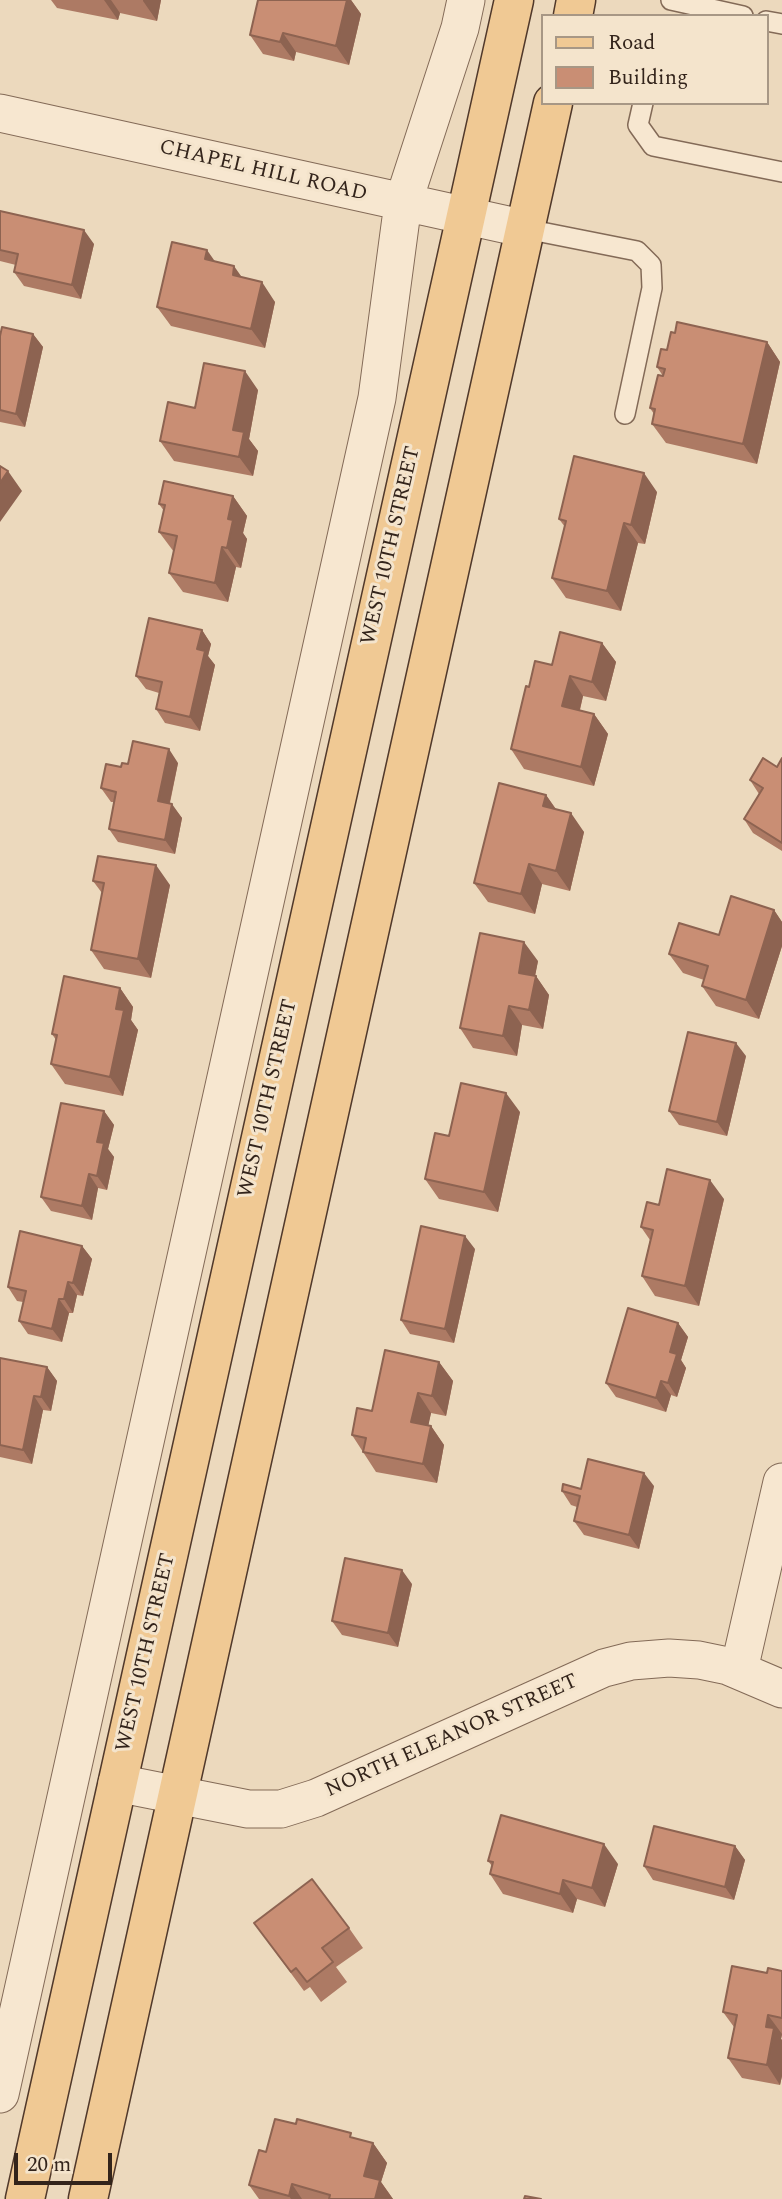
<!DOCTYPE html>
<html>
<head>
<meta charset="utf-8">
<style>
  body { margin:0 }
  #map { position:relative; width:782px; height:2199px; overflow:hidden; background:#ecd9bd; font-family:Spectral,serif }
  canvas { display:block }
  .legend { position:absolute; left:541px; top:14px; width:228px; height:91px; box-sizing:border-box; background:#f4e4cc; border:2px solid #a79785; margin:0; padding:9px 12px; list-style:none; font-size:21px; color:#33241b }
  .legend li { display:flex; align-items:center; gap:14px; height:35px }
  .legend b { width:35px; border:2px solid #a79785 }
  .scale { position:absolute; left:14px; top:2153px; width:98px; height:32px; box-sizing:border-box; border:4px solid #33241b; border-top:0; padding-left:9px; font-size:21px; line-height:24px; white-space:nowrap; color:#33241b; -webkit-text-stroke:5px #f4e4cc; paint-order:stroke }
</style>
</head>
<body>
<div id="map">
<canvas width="782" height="2199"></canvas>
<ul class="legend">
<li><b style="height:9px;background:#f0c994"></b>Road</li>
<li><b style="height:19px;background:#c98e74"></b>Building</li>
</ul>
<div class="scale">20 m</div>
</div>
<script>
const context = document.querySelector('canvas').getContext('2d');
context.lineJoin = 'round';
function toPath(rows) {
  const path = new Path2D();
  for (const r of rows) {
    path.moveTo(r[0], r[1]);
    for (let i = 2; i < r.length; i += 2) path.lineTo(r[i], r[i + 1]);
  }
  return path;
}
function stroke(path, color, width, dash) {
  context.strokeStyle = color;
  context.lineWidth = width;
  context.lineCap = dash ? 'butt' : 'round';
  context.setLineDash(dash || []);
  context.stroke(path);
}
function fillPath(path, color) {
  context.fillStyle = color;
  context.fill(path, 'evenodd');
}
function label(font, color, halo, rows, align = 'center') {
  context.font = font + ' Spectral,serif';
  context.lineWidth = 6;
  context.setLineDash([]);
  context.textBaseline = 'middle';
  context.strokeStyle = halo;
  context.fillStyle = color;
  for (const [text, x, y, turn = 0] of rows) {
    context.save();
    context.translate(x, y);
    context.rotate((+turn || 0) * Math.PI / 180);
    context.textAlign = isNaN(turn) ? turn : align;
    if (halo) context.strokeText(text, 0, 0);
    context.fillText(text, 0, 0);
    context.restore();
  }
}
const service = toPath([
  [671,0,743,16],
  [766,21,782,24],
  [643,103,638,125,653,146,782,172],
  [526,229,637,251,651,265,652,288,625,414]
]);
const minor = toPath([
  [0,113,526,229],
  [739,1670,782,1482],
  [117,1783,248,1809,281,1809,316,1798,604,1668,631,1661,669,1658,699,1660,728,1666,782,1689],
  [0,2094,377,398,403,203,460,28,466,0]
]);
const primary = toPath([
  [573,16,576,0],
  [25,2199,514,0],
  [88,2199,553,103]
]);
const wall = toPath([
  [51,0,161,0,157,21,120,13,118,20,57,8],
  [258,0,351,0,361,14,349,65,296,52,294,61,263,54,250,35],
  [0,211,94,244,81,299,24,286,14,272,16,265,0,261],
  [215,262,242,278,275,302,265,348,171,326,157,307],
  [33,334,43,347,25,427,0,422,0,336],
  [767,342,780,362,757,464,666,443,652,424,654,414,650,408,663,376,657,367,667,350],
  [258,390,249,439,258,451,253,476,174,461,160,441,195,408],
  [657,492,645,544,638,543,621,611,566,598,552,578,565,527,559,519],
  [233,496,247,516,243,533,247,539,241,568,236,567,228,602,183,592,169,573,174,552,159,532,164,511,159,504],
  [202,630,211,644,208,656,215,665,200,731,165,723,156,709,159,693,146,689,136,676],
  [602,643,616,662,606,701,583,696,580,710,594,714,608,734,594,786,524,769,511,749,529,687,552,665],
  [782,758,782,851,753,833,744,819,759,794,750,780,777,767],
  [178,763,170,803,182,818,175,854,118,842,109,829,114,802,111,802,101,788,128,764],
  [546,795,556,809,584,832,570,891,542,884,535,914,488,902,474,883],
  [93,881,170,885,151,978,104,969,91,950,102,893],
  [774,910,782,922,782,946,759,1019,716,1006,702,986,704,980,683,973,669,954,719,935],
  [538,961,535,975,549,995,543,1029,522,1025,517,1056,473,1048,460,1028],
  [120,988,133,1007,131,1020,138,1030,123,1096,65,1084,51,1064,56,1040,52,1034],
  [746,1056,727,1136,679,1125,669,1111],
  [104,1111,114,1125,108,1149,114,1157,107,1190,98,1188,92,1220,51,1211,41,1197],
  [520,1112,498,1212,439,1199,425,1179,449,1136],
  [724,1199,699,1306,655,1296,642,1276,650,1240,641,1227,659,1205],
  [82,1246,92,1259,83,1296,77,1295,73,1313,69,1313,62,1342,28,1334,19,1321,23,1302,17,1301,8,1287],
  [475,1249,454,1343,410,1334,401,1320],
  [678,1323,688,1337,681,1360,686,1368,677,1397,671,1395,666,1412,616,1397,606,1383],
  [0,1358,47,1367,57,1381,51,1411,43,1410,32,1464,0,1457],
  [439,1362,453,1381,446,1416,431,1413,428,1425,431,1426,444,1445,437,1483,376,1472,352,1435,372,1411],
  [654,1486,639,1549,584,1535,574,1521,577,1507,571,1505,562,1491,581,1489],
  [412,1584,398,1647,342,1635,332,1621],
  [735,1846,745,1860,734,1900,653,1880,644,1866],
  [488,1861,618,1864,605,1907,577,1899,573,1913,503,1894,490,1874,492,1866],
  [254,1923,349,1928,363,1948,336,1967,347,1982,321,2002,310,1987,304,1991],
  [782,1971,782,2035,781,2039,782,2040,782,2076,780,2085,742,2078,728,2058,734,2027,723,2012,767,1973],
  [355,2138,373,2143,387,2163,381,2182,393,2199,259,2199,249,2185,266,2152]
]);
const shadedWall = toPath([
  [104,0,111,0,120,13,118,20],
  [143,0,161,0,157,21,143,1],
  [347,0,351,0,361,14,349,65,336,46],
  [283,33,296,52,294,61,280,42],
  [84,230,94,244,81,299,72,285],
  [207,250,221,270,205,259],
  [234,266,248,286,233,275],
  [262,282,275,302,265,348,251,329],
  [33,334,43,347,25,427,16,414],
  [767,342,780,362,757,464,743,444],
  [245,371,258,390,249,439,258,451,253,476,239,457,233,430],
  [8,471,22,491,0,522,0,483],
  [644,473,657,492,645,544,631,525],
  [233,496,247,516,243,533,247,539,241,568,227,548,228,519],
  [624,523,638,543,621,611,607,591],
  [222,547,236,567,228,602,215,583],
  [202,630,211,644,208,656,215,665,200,731,190,717,197,649],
  [602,643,616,662,606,701,592,682],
  [570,676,583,696,576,725,562,706],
  [594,714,608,734,594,786,581,767],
  [169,749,178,763,167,815,158,801],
  [546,795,559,814,543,806],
  [172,804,182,818,175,854,165,840],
  [571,813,584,832,570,891,556,871],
  [529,864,542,884,535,914,521,894],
  [156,865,170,885,151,978,138,959],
  [774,910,782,922,782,946,759,1019,746,1000],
  [524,942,538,961,532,992,519,973],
  [536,976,549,995,543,1029,529,1010],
  [120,988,133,1007,131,1020,138,1030,123,1096,110,1077,116,1009],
  [509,1006,522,1025,517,1056,503,1036],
  [736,1043,746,1056,727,1136,717,1122],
  [506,1093,520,1112,498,1212,484,1192],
  [104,1111,114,1125,108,1149,114,1157,107,1190,97,1176,97,1142],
  [89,1174,98,1188,92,1220,82,1206],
  [710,1180,724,1199,699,1306,685,1286],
  [465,1236,475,1249,454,1343,445,1329],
  [82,1246,92,1259,83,1296,73,1283],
  [68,1282,77,1295,73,1313,64,1299],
  [59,1299,69,1313,62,1342,52,1329],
  [678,1323,688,1337,681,1360,686,1368,677,1397,668,1383,670,1352],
  [439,1362,453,1381,446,1416,432,1396],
  [47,1367,57,1381,51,1411,41,1397],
  [661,1381,671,1395,666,1412,656,1398],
  [418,1393,431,1413,425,1442,411,1422],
  [34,1396,43,1410,32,1464,23,1450],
  [431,1426,444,1445,437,1483,423,1464],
  [644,1473,654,1486,639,1549,629,1535],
  [402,1570,412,1584,398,1647,388,1633],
  [604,1844,618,1864,605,1907,592,1888],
  [735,1846,745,1860,734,1900,725,1887],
  [563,1880,577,1899,573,1913,560,1894],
  [768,2015,782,2034,781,2039,782,2040,782,2076,780,2085,767,2065,766,2027],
  [373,2143,387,2163,381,2182,393,2199,375,2199,364,2176],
  [292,2184,302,2199,291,2199,289,2196]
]);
const building = toPath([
  [258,0,347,0,336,46,283,33,280,42,250,35,258,0],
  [0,211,84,230,72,285,14,272,18,254,0,250,0,211],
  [172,242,207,250,205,259,234,266,233,275,262,282,251,329,157,307,172,242],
  [677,322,767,342,743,444,652,424,655,409,650,408,658,375,663,376,665,369,657,367,661,349,667,350,671,332,675,333,677,322],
  [2,327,33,334,16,414,0,410,0,336,2,327],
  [204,363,245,371,233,430,244,432,239,457,160,441,168,402,195,408,204,363],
  [574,456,644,473,631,525,624,523,607,591,552,578,566,521,559,519,574,456],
  [0,466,8,471,0,483,0,466],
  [164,481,233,496,228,519,233,520,227,548,222,547,215,583,169,573,177,536,159,532,165,505,159,504,164,481],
  [149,618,202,630,197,649,205,651,190,717,156,709,162,682,136,676,149,618],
  [560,632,602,643,592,682,570,676,562,706,594,714,581,767,511,749,526,686,529,687,535,661,552,665,560,632],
  [133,741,169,749,158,801,172,804,165,840,109,829,116,792,101,788,106,764,121,767,122,763,128,764,133,741],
  [763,758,777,767,782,758,782,843,744,819,763,788,750,780,763,758],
  [499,783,546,795,543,806,571,813,556,871,529,864,521,894,474,883,499,783],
  [98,856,156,865,138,959,91,950,104,883,93,881,98,856],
  [731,896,774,910,746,1000,702,986,708,966,669,954,679,923,719,935,731,896],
  [480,933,524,942,519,973,536,976,529,1010,509,1006,503,1036,460,1028,480,933],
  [64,976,120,988,116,1009,124,1010,110,1077,51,1064,57,1035,52,1034,64,976],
  [688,1032,736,1043,717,1122,669,1111,688,1032],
  [461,1083,506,1093,484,1192,425,1179,435,1133,449,1136,461,1083],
  [61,1103,104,1111,97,1142,104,1143,97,1176,89,1174,82,1206,41,1197,61,1103],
  [667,1169,710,1180,685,1286,642,1276,653,1230,641,1227,647,1202,659,1205,667,1169],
  [421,1226,465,1236,445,1329,401,1320,421,1226],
  [20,1231,82,1246,73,1283,68,1282,64,1299,59,1299,52,1329,19,1321,26,1291,8,1287,20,1231],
  [628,1308,678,1323,670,1352,677,1354,668,1383,661,1381,656,1398,606,1383,628,1308],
  [385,1350,439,1362,432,1396,418,1393,411,1422,431,1426,423,1464,363,1452,366,1438,352,1435,357,1408,372,1411,385,1350],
  [0,1358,47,1367,41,1397,34,1396,23,1450,0,1445,0,1358],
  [588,1459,644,1473,629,1535,574,1521,580,1496,562,1491,563,1484,581,1489,588,1459],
  [345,1558,402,1570,388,1633,332,1621,345,1558],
  [501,1815,604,1844,592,1888,563,1880,560,1894,490,1874,493,1862,488,1861,501,1815],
  [654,1826,735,1846,725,1887,644,1866,654,1826],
  [312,1879,349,1928,322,1948,333,1962,307,1982,296,1968,291,1972,254,1923,312,1879],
  [732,1966,767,1973,768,1968,782,1971,782,2018,768,2015,766,2027,774,2028,767,2065,728,2058,737,2015,723,2012,732,1966],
  [275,2119,296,2124,297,2119,351,2133,350,2137,373,2143,364,2176,380,2180,375,2199,329,2199,330,2195,292,2184,289,2196,249,2185,259,2150,266,2152,275,2119],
  [525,2196,541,2199,524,2199,525,2196]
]);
const streetNames = [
  ["CHAPEL HILL ROAD",263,172,13],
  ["WEST 10TH STREET",392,546,-77],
  ["WEST 10TH STREET",269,1099,-77],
  ["WEST 10TH STREET",147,1653,-77],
  ["NORTH ELEANOR STREET",452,1737,-24]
];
stroke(service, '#836a57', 22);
stroke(minor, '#836a57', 39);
stroke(primary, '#51392b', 41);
stroke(service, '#f7e7d0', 19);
stroke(minor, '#f7e7d0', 37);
stroke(primary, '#f0c994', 38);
fillPath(wall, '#ad7a64');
fillPath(shadedWall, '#8d6351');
fillPath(building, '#c98e74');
stroke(building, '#8d6351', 2);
label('21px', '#33241b', '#f4e4cc', streetNames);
</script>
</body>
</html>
